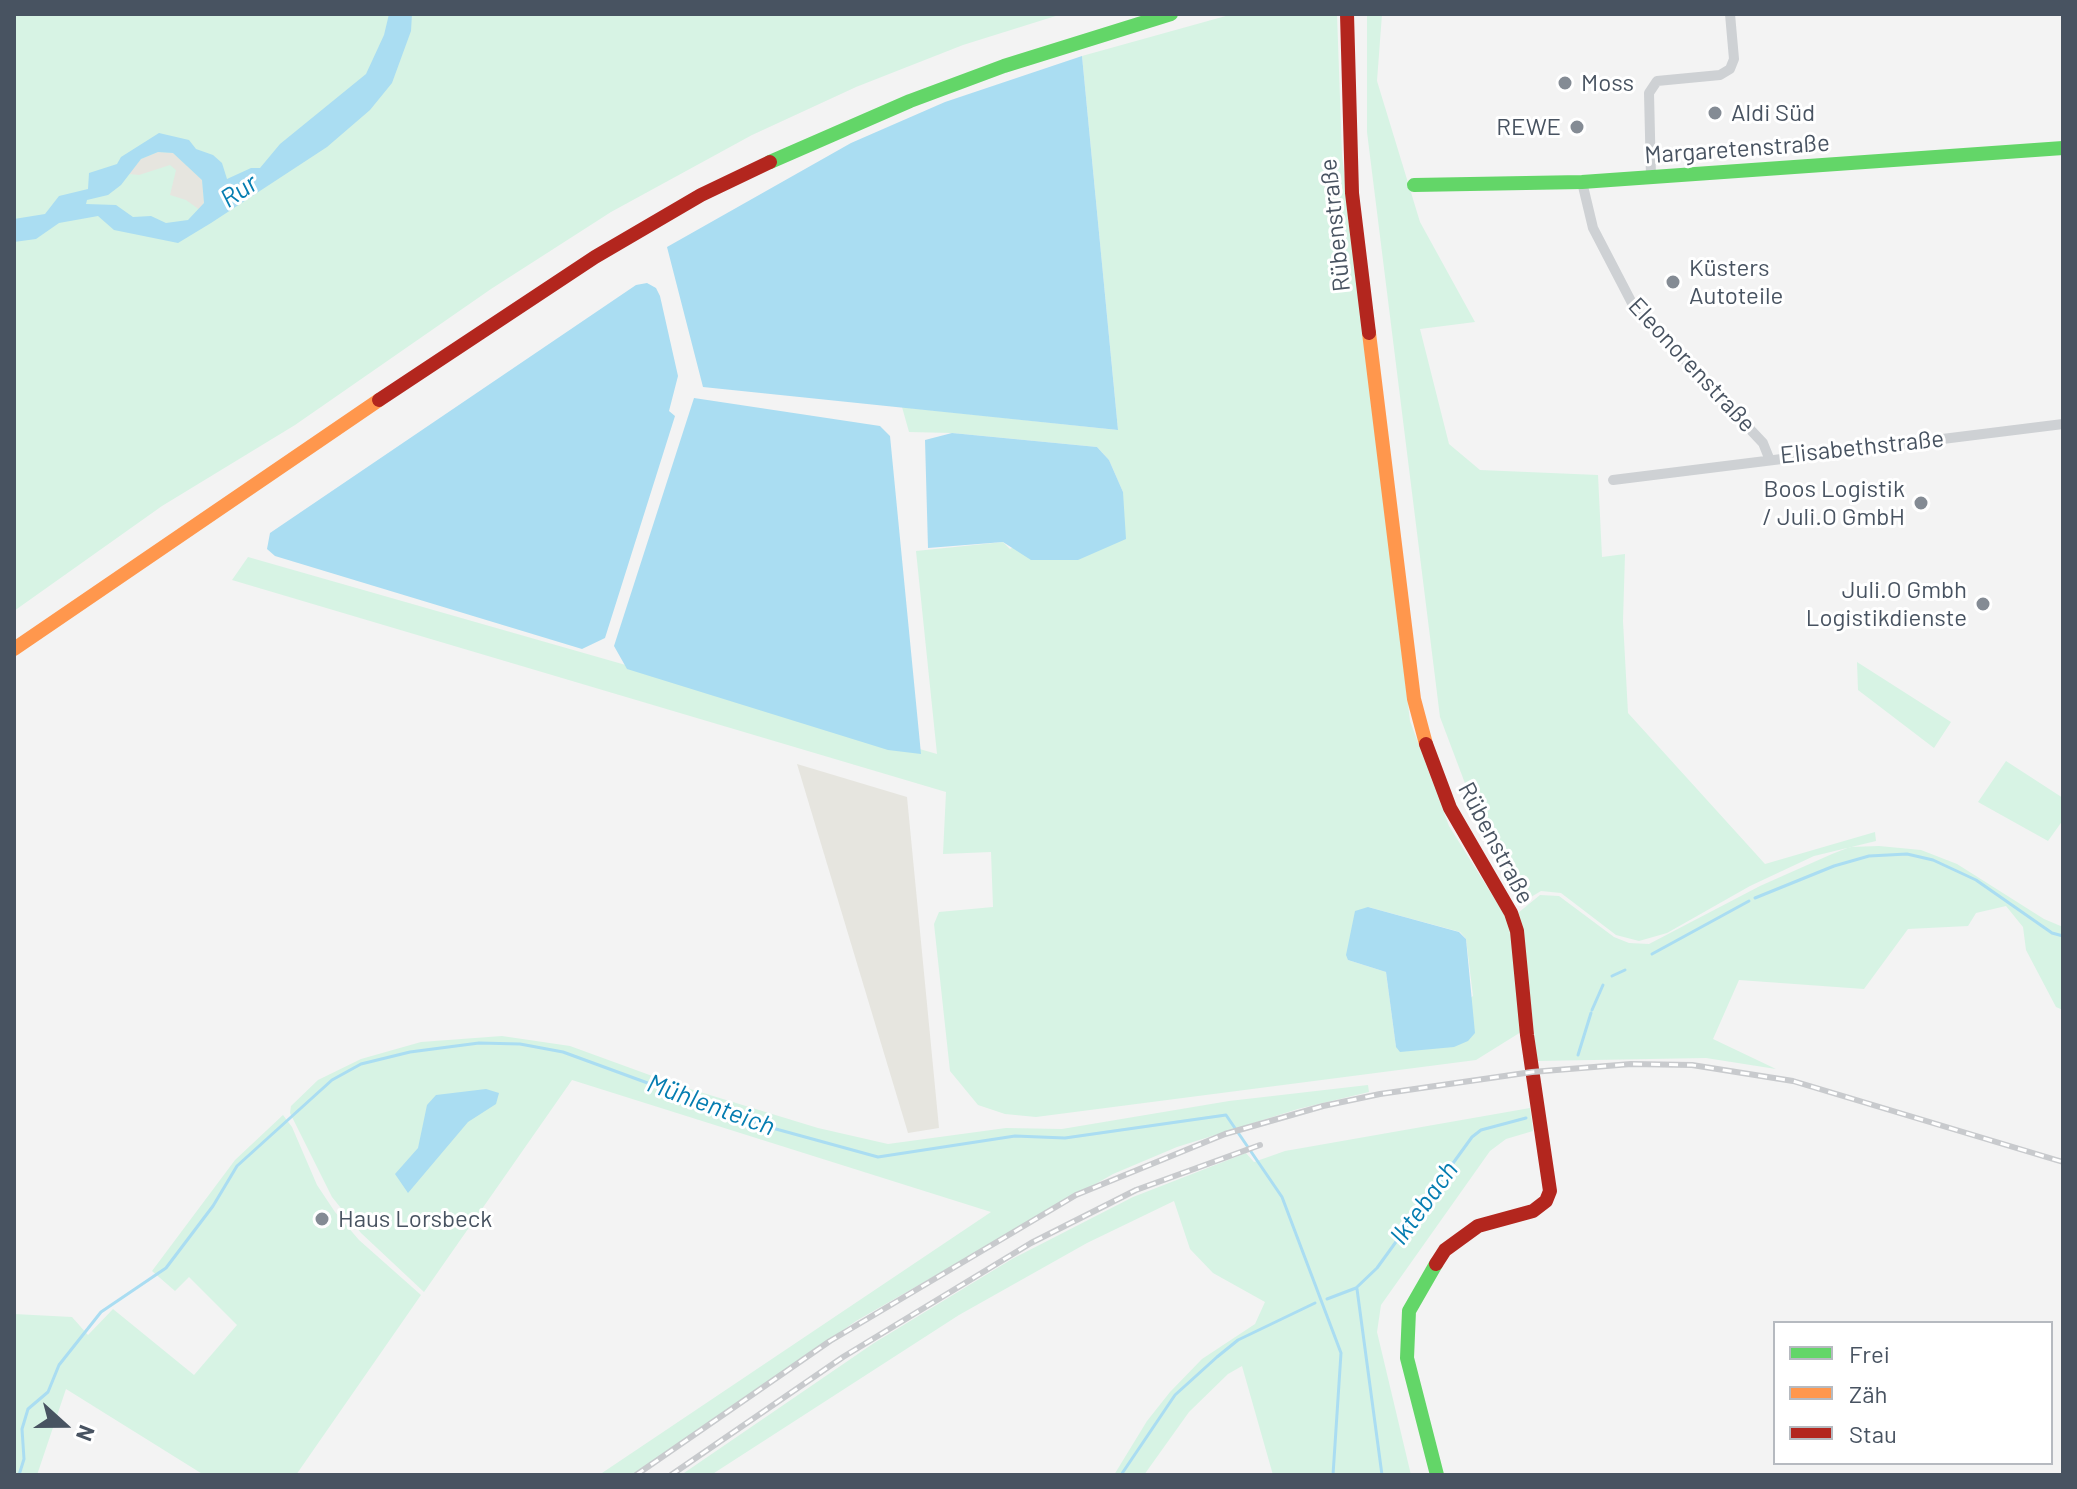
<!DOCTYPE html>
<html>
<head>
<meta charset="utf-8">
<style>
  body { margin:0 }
  #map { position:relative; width:2077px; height:1489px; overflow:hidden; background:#f3f3f3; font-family:Barlow,sans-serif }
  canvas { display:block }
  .frame { position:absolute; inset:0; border:16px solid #485361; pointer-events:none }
  .legend { position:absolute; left:1773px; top:1321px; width:280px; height:144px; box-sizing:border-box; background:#fff; border:2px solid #b6bac0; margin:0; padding:10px 14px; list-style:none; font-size:24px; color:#485361 }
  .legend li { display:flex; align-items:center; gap:16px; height:40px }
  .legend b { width:40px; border:2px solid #b6bac0 }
  .north { position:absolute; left:24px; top:1385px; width:80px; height:80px; -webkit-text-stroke:6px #fff; paint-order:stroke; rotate:111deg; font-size:22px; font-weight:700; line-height:32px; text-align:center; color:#485361 }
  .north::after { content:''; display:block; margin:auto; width:28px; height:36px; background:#485361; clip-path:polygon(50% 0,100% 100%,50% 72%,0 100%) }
</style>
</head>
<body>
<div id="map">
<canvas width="2077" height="1489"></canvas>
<div class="frame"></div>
<ul class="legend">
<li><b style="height:10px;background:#63d668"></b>Frei</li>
<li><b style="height:10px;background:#ff974d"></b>Zäh</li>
<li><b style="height:10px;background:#b3261e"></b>Stau</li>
</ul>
<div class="north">N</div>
</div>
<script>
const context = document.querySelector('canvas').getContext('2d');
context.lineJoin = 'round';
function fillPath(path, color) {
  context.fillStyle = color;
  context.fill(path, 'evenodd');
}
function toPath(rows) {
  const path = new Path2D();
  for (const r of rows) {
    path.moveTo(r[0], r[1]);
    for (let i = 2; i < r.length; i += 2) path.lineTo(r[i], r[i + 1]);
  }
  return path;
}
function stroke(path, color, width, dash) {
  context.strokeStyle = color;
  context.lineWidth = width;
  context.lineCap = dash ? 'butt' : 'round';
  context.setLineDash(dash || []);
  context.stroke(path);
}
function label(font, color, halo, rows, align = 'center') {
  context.font = font + ' Barlow,sans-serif';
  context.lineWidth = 6;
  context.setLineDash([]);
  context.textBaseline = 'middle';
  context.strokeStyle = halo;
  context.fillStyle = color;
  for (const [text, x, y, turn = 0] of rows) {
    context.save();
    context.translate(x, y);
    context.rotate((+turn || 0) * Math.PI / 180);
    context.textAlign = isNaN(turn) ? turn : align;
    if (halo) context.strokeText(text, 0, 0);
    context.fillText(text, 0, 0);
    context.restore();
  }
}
const green = toPath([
  [14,14,1062,14,963,45,856,87,752,135,611,212,491,289,295,425,162,506,14,611],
  [1233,14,1337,14,1342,155,1410,721,1449,826,1511,925,1521,1032,1476,1060,1036,1117,1005,1114,978,1105,950,1071,934,924,939,912,993,907,991,852,943,854,946,792,232,580,248,557,937,754,916,551,1003,542,1010,549,1123,492,1109,460,1097,447,952,433,909,432,902,407,1118,430,1082,56],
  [1368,907,1460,932,1466,939,1473,996,1396,1047,1386,972,1348,960],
  [1367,14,1382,14,1377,81,1420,222,1475,322,1420,329,1449,444,1480,470,1598,475,1602,557,1625,554,1623,621,1628,713,1765,864,1875,832,1876,841,1814,856,1750,886,1667,933,1639,941,1616,935,1561,893,1541,891,1526,900,1492,855,1440,717,1367,132],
  [1857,662,1951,722,1934,748,1858,690],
  [2006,761,2063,798,2063,820,2048,841,1978,802],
  [1879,846,1921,850,1957,864,2044,919,2063,927,2063,1010,2056,1007,2026,950,2023,927,2006,906,1976,913,1968,926,1908,929,1864,989,1739,980,1713,1039,1776,1069,1706,1058,1537,1061,1525,950,1518,913,1540,895,1559,896,1614,937,1629,943,1649,944,1760,886,1832,854,1850,847],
  [502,1036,570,1046,677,1085,818,1128,888,1144,1006,1128,1062,1129,1229,1101,1368,1085,1369,1092,1298,1109,1177,1147,1113,1174,856,1321,638,1475,599,1475,991,1212,572,1080,424,1292,361,1233,332,1197,290,1113,291,1106,318,1080,361,1059,421,1042],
  [1530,1108,1533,1131,1506,1139,1490,1151,1381,1305,1377,1332,1411,1475,1273,1475,1242,1366,1228,1374,1189,1412,1144,1475,1114,1475,1147,1421,1170,1392,1202,1359,1255,1324,1265,1302,1213,1273,1190,1249,1174,1201,1087,1243,959,1315,711,1475,681,1475,874,1343,1012,1259,1133,1197,1246,1153,1254,1162,1285,1151],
  [283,1115,292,1127,317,1185,335,1212,359,1240,421,1295,296,1475,204,1475,66,1389,37,1475,14,1475,14,1314,72,1317,88,1335,113,1309,194,1375,237,1325,189,1277,175,1291,152,1271,235,1160]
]);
const sand = toPath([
  [158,152,173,153,202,180,204,202,200,210,186,200,170,195,176,170,170,165,139,175,129,174,141,159],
  [797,764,907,797,939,1128,908,1133]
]);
const water = toPath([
  [389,14,412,14,411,31,392,83,370,110,327,147,211,223,178,243,114,230,98,216,59,223,36,239,14,242,14,219,45,214,59,196,88,189,89,173,117,164,121,157,159,133,189,140,196,149,213,155,222,163,227,179,251,168,260,168,280,144,366,74,384,35],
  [158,152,173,153,202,180,204,203,188,220,166,223,151,216,133,217,116,205,86,204,87,200,108,195,121,185,141,159],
  [1082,56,1118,430,703,387,667,247,851,143,945,102],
  [647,283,656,288,660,296,678,376,669,411,675,416,605,638,582,649,275,556,267,549,270,533,636,285],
  [694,398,880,426,890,436,921,754,888,750,627,669,614,646],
  [952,433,1097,447,1109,460,1123,492,1126,539,1078,560,1031,560,1003,542,928,548,925,440],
  [1368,907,1459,932,1466,939,1475,1033,1468,1041,1454,1047,1400,1052,1396,1047,1386,972,1348,960,1346,955,1355,911],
  [486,1089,499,1093,496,1104,468,1122,408,1193,395,1174,418,1148,427,1105,436,1095]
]);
const stream = toPath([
  [1755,898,1834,866,1869,856,1907,854,1933,860,1976,880,2052,933,2063,936],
  [1652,954,1749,901],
  [1612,976,1625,970],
  [1592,1010,1603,985],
  [1578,1055,1591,1013],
  [1357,1289,1382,1475],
  [1327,1299,1356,1288,1377,1268,1472,1137,1481,1130,1526,1118],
  [19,1475,24,1459,22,1429,28,1409,48,1392,59,1365,101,1312,166,1268,213,1206,237,1166,332,1080,361,1064,410,1052,479,1043,520,1044,563,1052,765,1126,878,1157,1015,1136,1065,1138,1226,1115,1282,1197,1341,1353,1333,1475],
  [1121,1475,1175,1395,1217,1357,1238,1340,1315,1303]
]);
const street = toPath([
  [1651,177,1649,93,1657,81,1720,75,1730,69,1734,59,1730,14],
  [1582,182,1593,228,1633,305,1763,443,1769,458],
  [1613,480,2063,424]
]);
const fast = toPath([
  [770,162,910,101,1004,66,1171,14],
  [1414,185,1582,182,2063,148],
  [1436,1264,1409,1311,1407,1358,1437,1475]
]);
const slow = toPath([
  [1369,333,1414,699,1426,744],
  [14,649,379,400]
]);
const jam = toPath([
  [1347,14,1352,193,1369,333],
  [379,400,595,257,701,195,770,162],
  [1426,744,1450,808,1511,913,1517,931,1527,1035,1550,1191,1546,1201,1533,1211,1478,1226,1445,1250,1436,1264]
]);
const rail = toPath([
  [636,1475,830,1341,1076,1195,1225,1134,1323,1106,1380,1094,1532,1072,1631,1064,1692,1065,1793,1081,2063,1162],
  [671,1475,843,1357,1031,1243,1136,1190,1260,1145]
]);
const markers = [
  [1565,83,8,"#848b94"],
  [1715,113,8,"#848b94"],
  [1577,127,8,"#848b94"],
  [1673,282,8,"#848b94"],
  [1921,503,8,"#848b94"],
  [1983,604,8,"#848b94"],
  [322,1219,8,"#848b94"]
];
const poiNames = [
  ["Moss",1581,83],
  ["Aldi Süd",1731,113],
  ["REWE",1561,127,"right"],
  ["Küsters",1689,268],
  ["Autoteile",1689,296],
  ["Boos Logistik",1905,489,"right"],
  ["/ Juli.O GmbH",1905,517,"right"],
  ["Juli.O Gmbh",1967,590,"right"],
  ["Logistikdienste",1967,618,"right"],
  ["Haus Lorsbeck",338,1219]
];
const streetNames = [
  ["Margaretenstraße",1737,149,-4],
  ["Rübenstraße",1335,225,-96],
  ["Eleonorenstraße",1692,365,47],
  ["Elisabethstraße",1862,447,-6],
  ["Rübenstraße",1496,843,62]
];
const waterNames = [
  ["Rur",239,191,-34],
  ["Mühlenteich",711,1105,20],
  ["Iktebach",1424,1203,-54]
];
fillPath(green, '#d7f3e4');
fillPath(sand, '#e6e5df');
fillPath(water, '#aaddf2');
stroke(stream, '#aaddf2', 3);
stroke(street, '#ced1d4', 10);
stroke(fast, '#63d668', 14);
stroke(slow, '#ff974d', 14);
stroke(jam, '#b3261e', 14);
stroke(rail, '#c8cacd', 6);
stroke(rail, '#fff', 3, [9]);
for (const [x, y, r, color] of markers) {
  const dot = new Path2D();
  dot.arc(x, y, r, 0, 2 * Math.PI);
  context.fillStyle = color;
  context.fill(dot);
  stroke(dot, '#fff', 3);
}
label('24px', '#485361', '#fff', poiNames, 'left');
label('24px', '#485361', '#fff', streetNames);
label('italic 26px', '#057db1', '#fff', waterNames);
</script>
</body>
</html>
